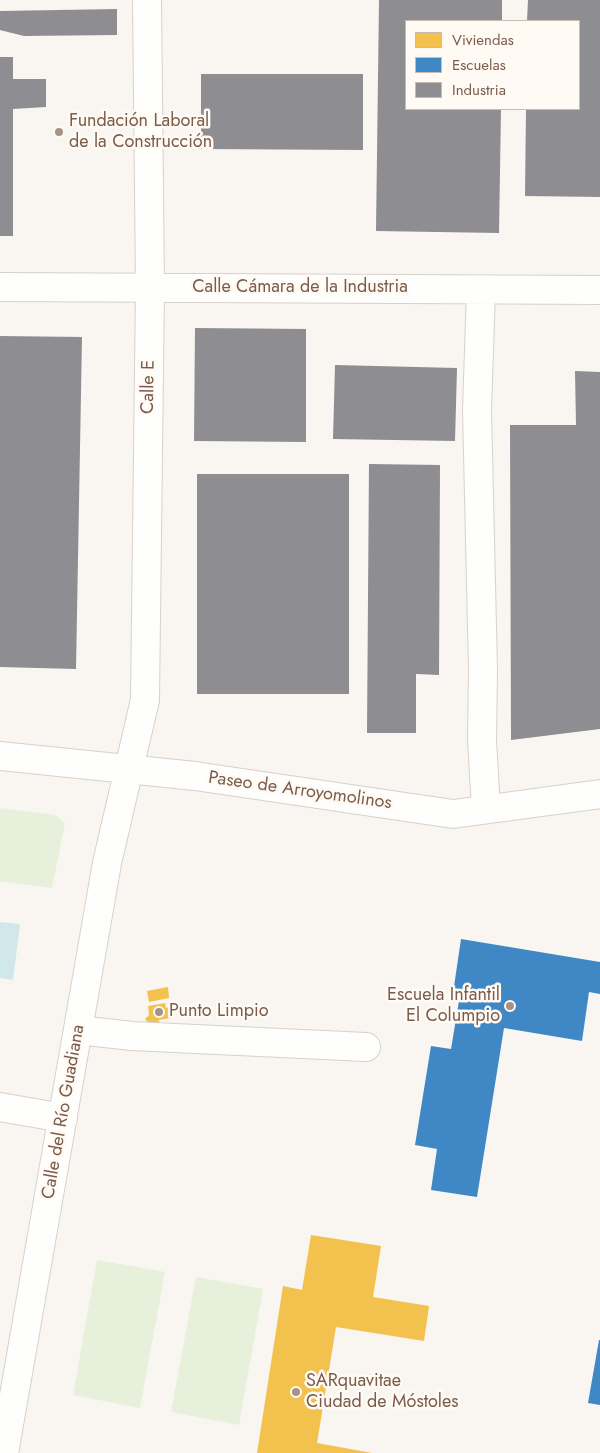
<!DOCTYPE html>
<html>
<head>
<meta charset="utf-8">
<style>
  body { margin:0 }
  #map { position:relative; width:600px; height:1453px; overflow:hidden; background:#f9f5f0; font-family:Jost,sans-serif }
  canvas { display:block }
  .legend { position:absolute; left:405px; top:20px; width:175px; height:90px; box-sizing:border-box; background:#fffaf3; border:1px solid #cabbb1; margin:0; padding:6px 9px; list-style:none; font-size:15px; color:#7a5c4d }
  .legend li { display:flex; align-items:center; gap:10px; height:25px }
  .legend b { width:25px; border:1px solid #cabbb1 }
</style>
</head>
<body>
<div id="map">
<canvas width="600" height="1453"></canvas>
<ul class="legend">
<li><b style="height:14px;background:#f2c14e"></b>Viviendas</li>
<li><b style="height:14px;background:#3f88c5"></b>Escuelas</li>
<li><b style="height:14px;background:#8d8d92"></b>Industria</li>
</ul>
</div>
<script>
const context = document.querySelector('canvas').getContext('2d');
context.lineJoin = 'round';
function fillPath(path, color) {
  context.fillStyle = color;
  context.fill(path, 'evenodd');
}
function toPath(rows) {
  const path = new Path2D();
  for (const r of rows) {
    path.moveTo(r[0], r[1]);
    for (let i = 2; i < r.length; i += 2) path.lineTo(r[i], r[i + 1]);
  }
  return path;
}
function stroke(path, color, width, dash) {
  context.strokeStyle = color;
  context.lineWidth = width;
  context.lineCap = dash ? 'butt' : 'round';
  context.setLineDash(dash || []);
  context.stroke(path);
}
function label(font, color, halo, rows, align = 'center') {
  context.font = font + ' Jost,sans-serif';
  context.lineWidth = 5;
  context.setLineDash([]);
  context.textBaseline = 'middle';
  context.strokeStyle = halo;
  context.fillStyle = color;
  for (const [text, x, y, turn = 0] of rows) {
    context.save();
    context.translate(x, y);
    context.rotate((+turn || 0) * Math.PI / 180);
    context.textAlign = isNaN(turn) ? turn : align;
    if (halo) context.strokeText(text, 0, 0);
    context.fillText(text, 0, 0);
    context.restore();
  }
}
const green = toPath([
  [0,808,55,815,65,823,52,888,0,881],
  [97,1260,165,1272,140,1408,73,1395],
  [196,1277,263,1289,239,1425,171,1412]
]);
const water = toPath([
  [0,922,20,924,13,980,0,978]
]);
const homes = toPath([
  [168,987,169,998,149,1002,147,991],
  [165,1003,166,1008,169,1007,171,1018,159,1020,160,1024,151,1025,145,1019,149,1015,148,1006],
  [311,1235,381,1246,373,1297,429,1306,424,1341,336,1327,317,1443,372,1453,257,1453,283,1286,302,1290]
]);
const schools = toPath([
  [461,939,600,962,600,994,589,992,582,1041,504,1028,477,1197,431,1190,437,1149,415,1145,431,1046,451,1049,459,1001,452,1000],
  [599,1340,600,1340,600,1405,588,1403]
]);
const industry = toPath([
  [379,0,502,0,502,21,406,21,406,109,501,109,499,233,376,231],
  [528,0,600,0,600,197,525,196,526,109,579,109,579,21,527,21],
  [117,9,117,35,24,36,0,30,0,11],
  [0,57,13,57,13,79,46,79,46,107,13,109,13,236,0,236],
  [201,74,363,74,363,150,201,149],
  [195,328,306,329,306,442,194,441],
  [0,336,82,337,76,669,0,667],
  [335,365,457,368,455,441,333,439],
  [575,371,600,372,600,729,511,740,510,425,576,425],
  [369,464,440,465,439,675,416,674,416,733,367,733],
  [197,474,349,474,349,694,197,694]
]);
const minor = toPath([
  [0,287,600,290],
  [481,290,477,410,483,670,482,740,486,809],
  [0,756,195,776,453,814,600,794],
  [78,1030,132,1036,366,1047],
  [0,1107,63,1118],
  [4,1453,107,863,145,700,150,287,147,0]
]);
const markers = [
  [59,132,5,"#a69286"],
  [510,1006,5,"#a69286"],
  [159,1012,5,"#a69286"],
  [296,1392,5,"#a69286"]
];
const poiNames = [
  ["Fundación Laboral",69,122],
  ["de la Construcción",69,143],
  ["Escuela Infantil",500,996,"right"],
  ["El Columpio",500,1017,"right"],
  ["Punto Limpio",169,1012],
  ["SARquavitae",306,1382],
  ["Ciudad de Móstoles",306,1403]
];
const streetNames = [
  ["Calle Cámara de la Industria",300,288],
  ["Calle E",149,387,-89],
  ["Paseo de Arroyomolinos",300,791,8],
  ["Calle del Río Guadiana",64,1112,-80]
];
fillPath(green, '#e7f0db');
fillPath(water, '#d0e8ea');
fillPath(homes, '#f2c14e');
fillPath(schools, '#3f88c5');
fillPath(industry, '#8d8d92');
stroke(minor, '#d7d1cb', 30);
stroke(minor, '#fefefd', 28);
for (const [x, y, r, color] of markers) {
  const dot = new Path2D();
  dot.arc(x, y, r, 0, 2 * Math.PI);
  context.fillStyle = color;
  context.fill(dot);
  stroke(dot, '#fffaf3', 2);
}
label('18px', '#7a5c4d', '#fffaf3', poiNames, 'left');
label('18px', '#7a5c4d', '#fffaf3', streetNames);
</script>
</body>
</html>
